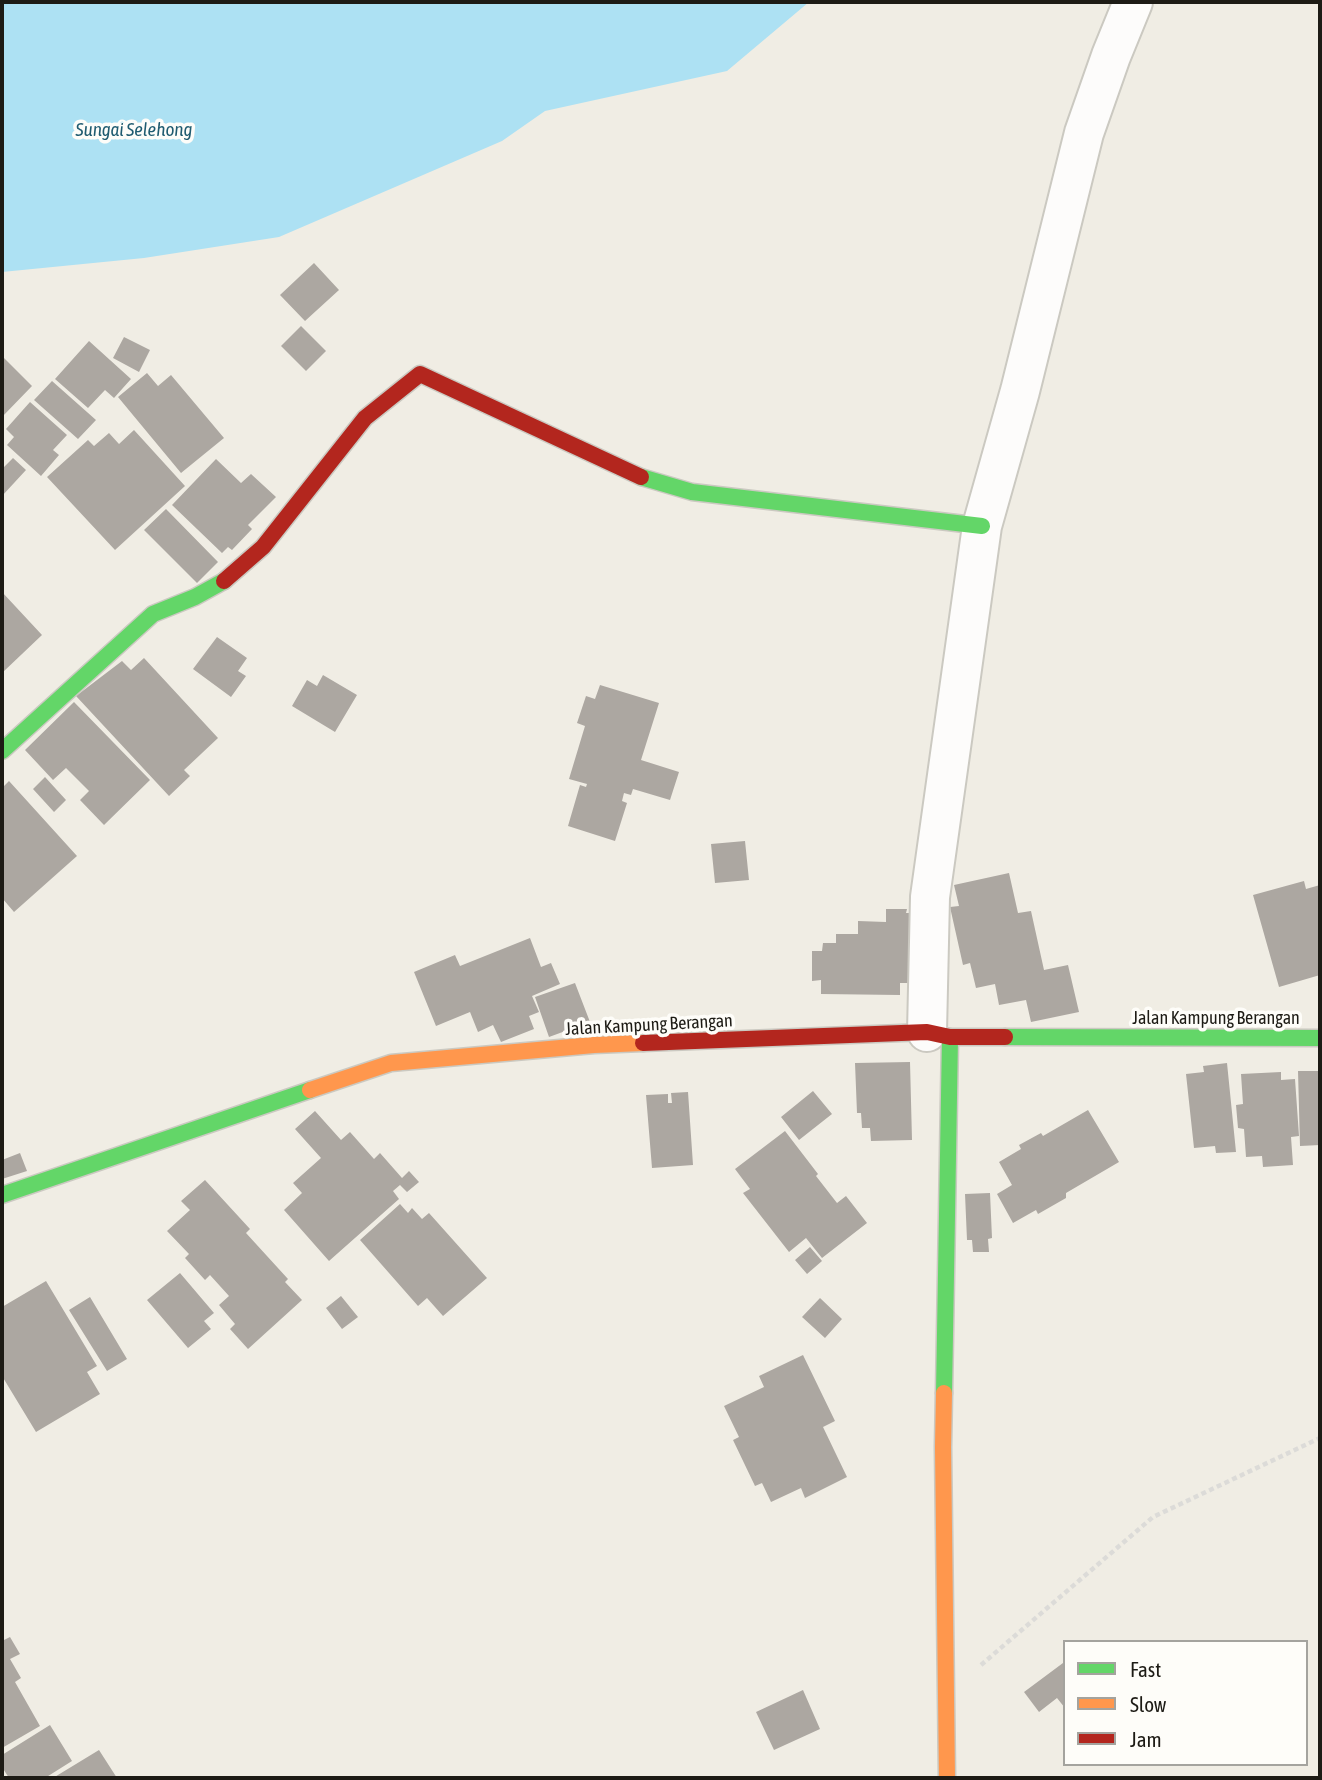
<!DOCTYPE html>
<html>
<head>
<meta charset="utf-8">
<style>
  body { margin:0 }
  #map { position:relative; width:1322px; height:1780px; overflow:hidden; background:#f0ede4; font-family:"Asap Condensed",sans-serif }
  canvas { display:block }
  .frame { position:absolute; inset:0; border:4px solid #1d1b15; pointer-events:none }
  .legend { position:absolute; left:1063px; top:1640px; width:245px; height:126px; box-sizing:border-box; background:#fefdf9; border:2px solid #a4a39e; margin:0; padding:9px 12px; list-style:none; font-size:21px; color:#1d1b15 }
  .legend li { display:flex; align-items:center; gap:14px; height:35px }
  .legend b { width:35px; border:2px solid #a4a39e }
</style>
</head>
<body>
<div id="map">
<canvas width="1322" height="1780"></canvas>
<div class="frame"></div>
<ul class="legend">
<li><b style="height:9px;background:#63d668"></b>Fast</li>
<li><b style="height:9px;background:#ff974d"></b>Slow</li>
<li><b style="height:9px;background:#b3261e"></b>Jam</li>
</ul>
</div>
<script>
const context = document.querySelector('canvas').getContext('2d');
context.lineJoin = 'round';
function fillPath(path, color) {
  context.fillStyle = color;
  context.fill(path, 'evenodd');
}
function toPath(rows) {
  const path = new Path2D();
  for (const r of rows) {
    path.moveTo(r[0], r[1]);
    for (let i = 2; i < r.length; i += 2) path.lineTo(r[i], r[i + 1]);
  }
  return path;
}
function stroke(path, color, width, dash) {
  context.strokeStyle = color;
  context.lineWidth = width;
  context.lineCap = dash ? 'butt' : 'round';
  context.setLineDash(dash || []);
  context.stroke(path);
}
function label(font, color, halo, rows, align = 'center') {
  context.font = font + ' "Asap Condensed",sans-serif';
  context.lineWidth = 7;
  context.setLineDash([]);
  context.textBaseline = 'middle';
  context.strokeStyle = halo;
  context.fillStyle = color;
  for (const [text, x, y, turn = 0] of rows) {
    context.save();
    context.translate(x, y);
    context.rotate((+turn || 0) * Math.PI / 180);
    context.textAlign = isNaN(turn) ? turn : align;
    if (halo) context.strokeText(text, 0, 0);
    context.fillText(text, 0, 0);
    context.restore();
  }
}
const water = toPath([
  [2,2,809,2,727,71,545,111,502,141,279,237,144,258,2,272]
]);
const building = toPath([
  [314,263,339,290,305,321,280,295],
  [301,326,326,351,306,371,281,346],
  [124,337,150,350,139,372,113,358],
  [89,341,131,379,114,398,105,390,88,408,55,379],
  [2,356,32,386,2,417],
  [147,373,158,386,171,375,224,438,181,473,118,397],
  [52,381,96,420,78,439,34,400],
  [30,402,67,435,53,450,59,455,41,476,7,445,14,437,6,429],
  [134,430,185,486,115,550,47,477,88,440,94,446,109,433,119,444],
  [13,458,26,470,2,496,2,469],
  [216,459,241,483,251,474,276,497,248,525,252,529,232,550,228,547,222,553,172,505],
  [166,509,218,562,197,583,144,530],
  [2,592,42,635,2,673],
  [217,637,247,658,238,671,246,676,231,697,193,669],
  [144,658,218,738,184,770,190,776,169,796,76,696,122,661,131,670],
  [323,675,357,695,335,732,292,706,307,680,317,686],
  [600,685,659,703,641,760,679,772,670,800,633,789,631,795,624,793,622,801,627,803,615,841,568,826,580,785,586,787,587,784,569,779,585,726,577,723,586,696,595,699],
  [74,702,150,780,104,825,80,800,89,791,66,768,53,780,25,750],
  [45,777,66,800,54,812,33,789],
  [9,781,77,856,14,912,2,898,2,788],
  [745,841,749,880,715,883,711,844],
  [1009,873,1018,913,1031,911,1044,970,1068,965,1079,1012,1031,1022,1026,1000,999,1005,995,984,976,988,970,963,963,965,950,907,959,906,954,885],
  [1304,881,1306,889,1320,885,1320,975,1279,987,1253,895],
  [886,909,907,909,906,913,912,913,912,983,900,983,900,995,821,994,821,980,812,981,812,951,822,951,823,943,836,943,836,934,858,934,858,921,886,922],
  [530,938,541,967,551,963,560,984,532,996,539,1012,529,1016,534,1029,501,1042,493,1025,478,1032,470,1012,436,1026,414,972,455,955,460,966],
  [575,983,590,1022,549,1037,535,997],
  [910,1062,912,1140,871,1141,870,1128,862,1128,861,1113,857,1113,855,1063],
  [1227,1063,1236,1152,1216,1153,1215,1146,1194,1148,1186,1074,1204,1072,1203,1066],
  [1298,1071,1320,1071,1320,1145,1300,1146],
  [1281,1072,1281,1080,1295,1079,1299,1136,1291,1137,1293,1165,1263,1167,1262,1156,1246,1157,1244,1129,1238,1128,1236,1105,1243,1104,1241,1074],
  [813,1091,832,1114,799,1140,781,1117],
  [688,1092,693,1165,652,1168,646,1095,668,1094,668,1103,672,1103,671,1093],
  [1088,1110,1119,1162,1066,1193,1066,1198,1038,1214,1036,1210,1013,1223,997,1194,1012,1185,999,1162,1021,1149,1019,1145,1041,1133,1043,1136],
  [315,1111,341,1140,350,1132,374,1159,380,1153,402,1178,409,1171,419,1182,407,1192,400,1185,393,1191,399,1199,329,1261,284,1210,302,1193,293,1183,321,1158,295,1129],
  [785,1131,818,1174,816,1176,837,1203,846,1196,867,1223,822,1258,806,1238,789,1252,743,1193,750,1189,735,1169],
  [20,1153,27,1171,2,1179,2,1160],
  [205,1180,250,1229,246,1233,288,1279,285,1282,302,1300,248,1349,230,1329,235,1324,219,1305,229,1296,210,1275,205,1280,185,1258,189,1254,167,1231,190,1210,181,1201],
  [990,1193,992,1238,988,1239,989,1252,973,1252,972,1240,967,1240,965,1194],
  [400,1204,408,1213,412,1208,422,1219,429,1213,487,1278,443,1316,427,1298,418,1306,360,1240],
  [810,1247,822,1261,807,1274,795,1260],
  [180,1273,214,1313,204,1321,211,1329,188,1348,147,1300],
  [46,1281,97,1366,87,1372,100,1394,36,1432,2,1376,2,1307],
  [341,1296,358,1317,342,1329,326,1308],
  [90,1297,127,1359,107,1371,69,1310],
  [820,1298,842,1319,825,1338,802,1317],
  [803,1355,835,1421,823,1427,847,1477,805,1498,801,1488,771,1502,762,1483,755,1486,733,1440,739,1437,724,1406,764,1387,759,1376],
  [10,1637,20,1654,10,1659,21,1678,15,1682,40,1726,2,1748,2,1641],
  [1063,1663,1065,1665,1065,1708,1057,1698,1039,1712,1024,1692],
  [803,1690,820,1729,774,1750,756,1712],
  [50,1725,72,1761,45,1778,9,1778,2,1767,2,1755],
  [99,1750,117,1778,53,1778]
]);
const path = toPath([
  [981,1665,1153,1517,1320,1438]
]);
const street = toPath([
  [927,1032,930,897,982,526,1020,391,1084,133,1111,56,1133,2]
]);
const fast = toPath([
  [641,477,692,492,982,526],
  [2,751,153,614,195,597,224,581],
  [1005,1037,1320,1038],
  [2,1195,310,1090],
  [944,1393,950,1037]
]);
const slow = toPath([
  [310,1090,391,1063,594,1045,643,1043],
  [944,1393,943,1447,947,1778]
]);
const jam = toPath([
  [224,581,263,547,365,418,420,374,641,477],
  [643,1043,927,1032,950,1037,1005,1037]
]);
const streetNames = [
  ["Jalan Kampung Berangan",1216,1018],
  ["Jalan Kampung Berangan",649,1025,-3]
];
const waterNames = [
  ["Sungai Selehong",134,130]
];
fillPath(water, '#ade1f3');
fillPath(building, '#aca7a1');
stroke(street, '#cbc9c1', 42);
stroke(fast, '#cbc9c1', 19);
stroke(slow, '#cbc9c1', 19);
stroke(jam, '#cbc9c1', 19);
stroke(path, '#dcdbd8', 4.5, [5, 3.5]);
stroke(street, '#fdfcfb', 38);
stroke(fast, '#63d668', 16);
stroke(slow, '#ff974d', 16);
stroke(jam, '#b3261e', 16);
label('18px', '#1d1b15', '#fefdf9', streetNames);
label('italic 19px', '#1f5b70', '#fefdf9', waterNames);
</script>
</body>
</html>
